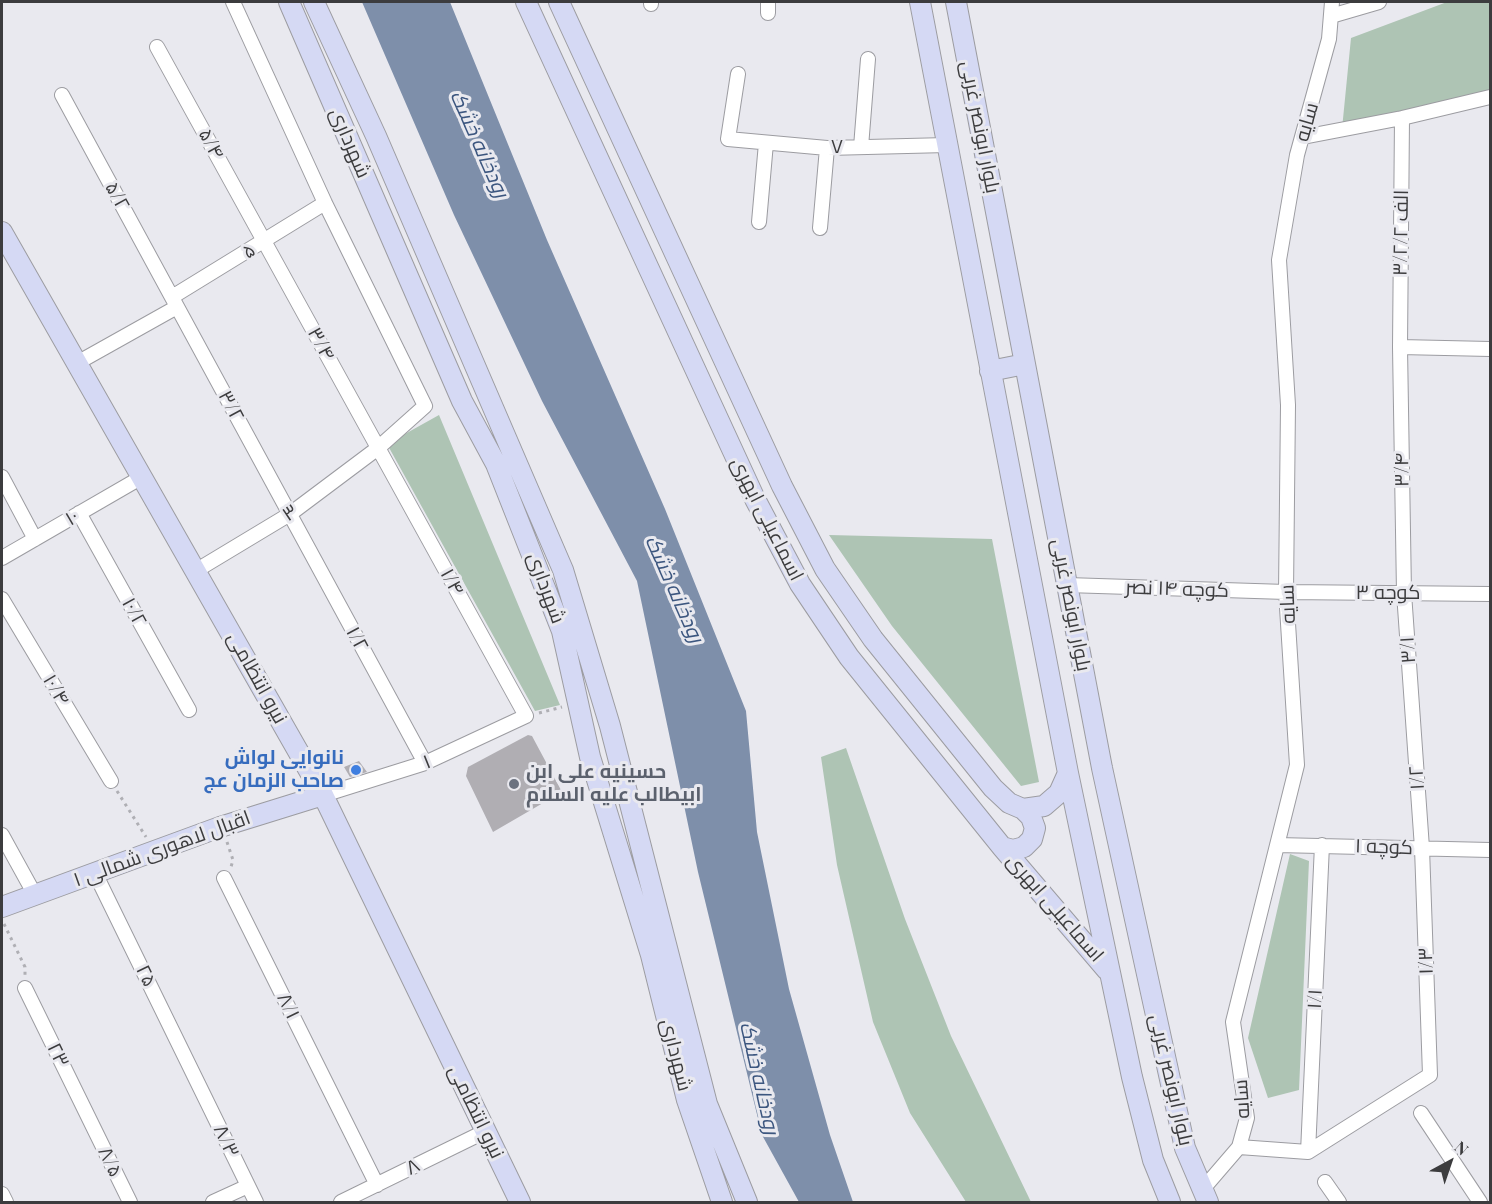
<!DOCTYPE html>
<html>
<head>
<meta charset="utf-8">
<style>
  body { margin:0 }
  #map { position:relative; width:1492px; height:1204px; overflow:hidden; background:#e9e9ef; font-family:"Playfair Display",serif }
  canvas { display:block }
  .frame { position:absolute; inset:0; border:3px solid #3c3c3e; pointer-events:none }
  .north { position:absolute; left:1420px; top:1132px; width:60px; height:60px; -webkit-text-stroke:4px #e9e9ef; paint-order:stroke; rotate:40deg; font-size:16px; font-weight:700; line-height:24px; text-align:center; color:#3c3c3e }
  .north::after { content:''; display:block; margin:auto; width:21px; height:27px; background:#3c3c3e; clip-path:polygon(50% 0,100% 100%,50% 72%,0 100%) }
</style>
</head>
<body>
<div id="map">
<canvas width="1492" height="1204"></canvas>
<div class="frame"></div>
<div class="north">N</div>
</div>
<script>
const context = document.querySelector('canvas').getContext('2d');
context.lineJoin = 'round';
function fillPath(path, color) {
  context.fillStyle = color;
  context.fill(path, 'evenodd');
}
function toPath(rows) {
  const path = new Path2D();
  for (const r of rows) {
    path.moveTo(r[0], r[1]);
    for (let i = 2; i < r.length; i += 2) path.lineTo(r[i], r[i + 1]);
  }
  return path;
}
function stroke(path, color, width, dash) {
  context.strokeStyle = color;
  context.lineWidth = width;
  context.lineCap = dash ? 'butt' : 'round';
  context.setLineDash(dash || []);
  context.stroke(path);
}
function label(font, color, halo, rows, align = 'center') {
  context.font = font + ' "Playfair Display",Cairo,serif';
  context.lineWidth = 6;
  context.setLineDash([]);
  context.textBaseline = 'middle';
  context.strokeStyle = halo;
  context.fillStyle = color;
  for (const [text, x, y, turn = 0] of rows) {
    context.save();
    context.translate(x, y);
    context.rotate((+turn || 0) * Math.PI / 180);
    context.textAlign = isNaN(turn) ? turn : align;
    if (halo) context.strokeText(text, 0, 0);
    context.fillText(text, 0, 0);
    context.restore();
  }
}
const green = toPath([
  [1447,2,1490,2,1490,95,1342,129,1351,38],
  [439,415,560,705,535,711,387,444],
  [829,535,992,539,1039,782,1021,786,892,626],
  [846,748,905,919,951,1036,1031,1202,966,1202,910,1113,873,1022,837,865,821,757],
  [1290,854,1309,861,1299,1090,1268,1098,1248,1038]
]);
const water = toPath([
  [362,2,450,2,547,240,665,509,746,711,757,832,789,989,830,1135,853,1202,799,1202,762,1135,698,872,637,581,542,401,454,215]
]);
const building = toPath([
  [528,735,532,736,562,792,493,832,466,776,468,767],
  [359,761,367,772,350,777,344,767]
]);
const path = toPath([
  [539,713,562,707],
  [117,791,146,837],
  [227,842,233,860,231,867],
  [4,924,25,967,25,975]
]);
const street = toPath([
  [651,2,651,4],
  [768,2,768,13],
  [1331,16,1379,2],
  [157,47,526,716,425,763,323,795],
  [738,74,728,139,827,148,947,145],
  [62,95,425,763],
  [1303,137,1402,118,1490,97],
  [861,147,868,59],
  [759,222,766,143],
  [820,228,827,148],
  [172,297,325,203],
  [1400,347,1490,349],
  [77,363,177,307],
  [2,477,35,539],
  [79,513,189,710],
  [2,558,142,477],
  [197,570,290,514,378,448,425,406,325,203,233,2],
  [1067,585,1286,592,1490,594],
  [2,599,111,781],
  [2,835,35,895],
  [1277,845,1490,850],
  [95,873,256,1202],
  [224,878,377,1185],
  [25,988,130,1202],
  [1421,1113,1480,1202],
  [1239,1147,1308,1152,1430,1075,1422,848,1404,593,1400,347,1402,118],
  [1308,1152,1322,845],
  [1325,1182,1339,1202],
  [1202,1190,1239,1147,1247,1118,1233,1022,1297,765,1286,592,1288,405,1279,260,1297,155,1329,39,1332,2],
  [2,1194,6,1202],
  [213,1202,248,1186],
  [341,1202,486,1131]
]);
const secondary = toPath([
  [289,2,462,401,496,464,562,631,590,757,651,955,687,1100,722,1202],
  [314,2,376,136,563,570,610,726,707,1104,747,1202],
  [526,2,755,499,800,584,849,657,1002,847,1107,970],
  [559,2,782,486,825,569,873,639,993,788,1009,803,1023,809,1044,806,1059,793,1068,773],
  [920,2,1068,773,1132,1077,1153,1160,1170,1202],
  [956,2,1102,768,1185,1148,1208,1202],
  [2,232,323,795,520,1202],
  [990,371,1025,364],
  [1002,847,1013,850,1024,847,1032,839,1035,828,1031,817,1023,809],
  [2,907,220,827,323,795]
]);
const markers = [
  [356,770,6,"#3f7fe0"],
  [514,784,6,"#6b7280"]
];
const streetNames = [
  ["سایه",1307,122,-74],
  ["بلوار ابونصر غربی",980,127,79],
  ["شهرداری",350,143,67],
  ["۵/۴",211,144,61],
  ["۷",837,147],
  ["۵/۲",117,196,61],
  ["۳/۲/۲ الف",1401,233,-89],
  ["۵",249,251,-31],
  ["۳/۴",321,344,61],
  ["۳/۲",231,406,62],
  ["۳/۴",1402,470,-91],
  ["۳",290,513,-34],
  ["۱۰",72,518,-30],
  ["اسماعیلی ابهری",767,519,63],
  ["۱/۴",452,582,61],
  ["شهرداری",546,588,70],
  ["کوچه ۱۴ نصر",1177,589,2],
  ["کوچه ۳",1388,593],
  ["سایه",1288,604,-92],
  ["بلوار ابونصر غربی",1071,605,79],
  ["۱۰/۲",134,612,61],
  ["۱/۲",357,639,62],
  ["۳/۱",1408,650,-94],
  ["نیرو انتظامی",257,678,61],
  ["۱۰/۴",56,690,59],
  ["۱",427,762,-22],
  ["۱/۲",1417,778,-94],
  ["کوچه ۱",1384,847,2],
  ["اقبال لاهوری شمالی ۱",162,849,-20],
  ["اسماعیلی ابهری",1055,908,49],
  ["۱/۳",1426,961,-92],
  ["۲۵",146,976,64],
  ["۱/۱",1315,999,-87],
  ["۸/۱",288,1006,64],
  ["۲۳",58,1055,64],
  ["شهرداری",676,1055,76],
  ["بلوار ابونصر غربی",1171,1080,77],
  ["سایه",1242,1099,-94],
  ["نیرو انتظامی",476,1112,64],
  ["۸/۳",226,1141,65],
  ["۸/۵",110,1162,64],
  ["۸",413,1167,-26]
];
const shopNames = [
  ["نانوایی لواش",344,758],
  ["صاحب الزمان عج",344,781]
];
const worshipNames = [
  ["حسینیه علی ابن",526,772],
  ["ابیطالب علیه السلام",526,795]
];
const waterNames = [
  ["رودخانه خشک",479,144,66],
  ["رودخانه خشک",674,589,66],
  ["رودخانه خشک",759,1078,77]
];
fillPath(green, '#aec4b4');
fillPath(water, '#7e8faa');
fillPath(building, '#b0aeb3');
stroke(street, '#9c9ca1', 16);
stroke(secondary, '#9c9ca1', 22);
stroke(path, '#afafb4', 3, [3, 4.5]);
stroke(street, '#fff', 14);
stroke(secondary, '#d5d9f4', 20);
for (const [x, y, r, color] of markers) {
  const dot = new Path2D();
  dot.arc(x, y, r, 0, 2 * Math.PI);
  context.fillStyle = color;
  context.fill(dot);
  stroke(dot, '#e9e9ef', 2);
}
label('20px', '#3c3c3e', '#e9e9ef', streetNames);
label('bold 20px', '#366cbe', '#e9e9ef', shopNames, 'right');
label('bold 20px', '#5b616d', '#e9e9ef', worshipNames, 'left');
label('italic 21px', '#3c567f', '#e9e9ef', waterNames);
</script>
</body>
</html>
